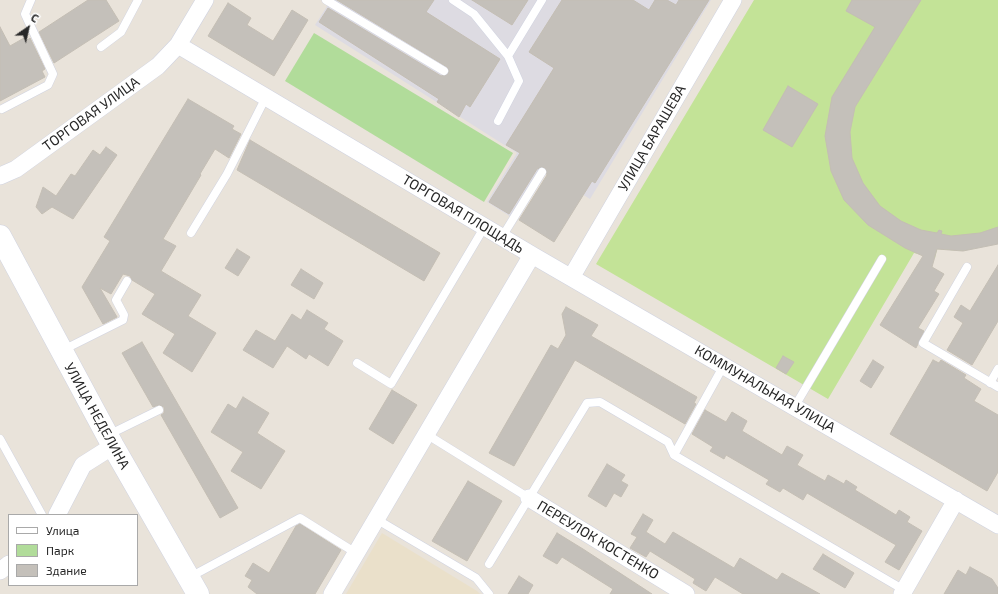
<!DOCTYPE html>
<html>
<head>
<meta charset="utf-8">
<style>
  body { margin:0 }
  #map { position:relative; width:998px; height:594px; overflow:hidden; background:#e9e3da; font-family:"Exo 2",sans-serif }
  canvas { display:block }
  .legend { position:absolute; left:8px; top:514px; width:130px; height:72px; box-sizing:border-box; background:#fff; border:1px solid #a9a9a9; margin:0; padding:5px 7px; list-style:none; font-size:12px; color:#282828 }
  .legend li { display:flex; align-items:center; gap:8px; height:20px }
  .legend b { width:20px; border:1px solid #a9a9a9 }
  .north { position:absolute; left:8px; top:8px; width:40px; height:40px; -webkit-text-stroke:3px #fff; paint-order:stroke; rotate:34deg; font-size:11px; font-weight:700; line-height:16px; text-align:center; color:#282828 }
  .north::after { content:''; display:block; margin:auto; width:14px; height:18px; background:#282828; clip-path:polygon(50% 0,100% 100%,50% 72%,0 100%) }
</style>
</head>
<body>
<div id="map">
<canvas width="998" height="594"></canvas>
<ul class="legend">
<li><b style="height:5px;background:#fff"></b>Улица</li>
<li><b style="height:11px;background:#b1dc9a"></b>Парк</li>
<li><b style="height:11px;background:#c4c0ba"></b>Здание</li>
</ul>
<div class="north">С</div>
</div>
<script>
const context = document.querySelector('canvas').getContext('2d');
context.lineJoin = 'round';
function fillPath(path, color) {
  context.fillStyle = color;
  context.fill(path, 'evenodd');
}
function toPath(rows) {
  const path = new Path2D();
  for (const r of rows) {
    path.moveTo(r[0], r[1]);
    for (let i = 2; i < r.length; i += 2) path.lineTo(r[i], r[i + 1]);
  }
  return path;
}
function stroke(path, color, width, dash) {
  context.strokeStyle = color;
  context.lineWidth = width;
  context.lineCap = dash ? 'butt' : 'round';
  context.setLineDash(dash || []);
  context.stroke(path);
}
function label(font, color, halo, rows, align = 'center') {
  context.font = font + ' "Exo 2",sans-serif';
  context.lineWidth = 3;
  context.setLineDash([]);
  context.textBaseline = 'middle';
  context.strokeStyle = halo;
  context.fillStyle = color;
  for (const [text, x, y, turn = 0] of rows) {
    context.save();
    context.translate(x, y);
    context.rotate((+turn || 0) * Math.PI / 180);
    context.textAlign = isNaN(turn) ? turn : align;
    if (halo) context.strokeText(text, 0, 0);
    context.fillText(text, 0, 0);
    context.restore();
  }
}
const industrial = toPath([
  [331,0,711,0,590,199,541,169,511,217,487,202,517,153,315,25]
]);
const education = toPath([
  [382,533,477,591,480,594,346,594]
]);
const green = toPath([
  [314,33,513,153,484,202,285,81]
]);
const pitch = toPath([
  [754,0,998,0,998,242,963,251,937,249,935,258,914,253,828,399,596,264]
]);
const building = toPath([
  [88,0,106,0,119,21,54,63,39,32,88,0],
  [337,0,434,0,426,12,500,59,470,107,466,104,459,117,437,102,439,99,319,22,328,8,441,76,448,74,449,71,447,67,337,0],
  [472,0,528,0,512,25,472,0],
  [562,0,633,0,649,10,655,0,667,0,676,5,679,0,709,0,595,183,592,181,554,242,519,220,547,175,545,168,542,167,537,169,509,214,489,202,520,153,506,145,554,68,529,52,562,0],
  [852,0,921,0,855,107,850,132,852,158,863,183,880,206,901,221,921,230,937,233,939,230,942,231,941,234,951,236,980,233,998,227,998,244,963,251,937,249,932,267,944,274,934,291,939,294,918,328,924,331,916,348,880,325,923,256,905,248,868,225,844,200,831,171,825,136,832,97,875,27,846,11,852,0],
  [228,3,251,18,247,25,273,41,292,10,308,20,274,76,208,36,228,3],
  [0,27,10,46,24,38,26,41,30,38,45,69,42,71,45,77,0,101,0,27],
  [788,86,818,104,792,147,763,130,788,86],
  [188,99,234,126,232,129,241,134,229,158,215,149,200,174,201,175,163,239,176,246,161,271,201,295,188,316,216,333,192,372,163,353,175,334,142,314,155,294,132,280,130,276,123,274,111,294,100,288,117,317,103,324,82,287,110,241,104,237,188,99],
  [250,140,440,253,424,281,237,170,250,140],
  [106,147,117,155,73,219,52,207,42,214,36,207,43,187,56,196,71,174,75,176,93,150,100,155,106,147],
  [237,249,250,257,238,276,225,268,237,249],
  [998,265,998,321,972,365,947,350,963,323,954,317,961,305,970,311,998,265],
  [301,269,323,283,314,299,291,285,301,269],
  [566,307,598,325,591,336,697,397,694,403,696,404,685,424,575,360,514,466,489,453,551,345,558,349,566,335,562,314,566,307],
  [307,310,328,323,324,329,343,341,328,366,309,354,306,359,287,346,273,368,243,350,256,330,275,341,292,314,301,320,307,310],
  [142,342,238,508,220,518,161,415,164,413,164,407,159,405,153,407,122,353,142,342],
  [783,356,794,362,786,374,776,368,783,356],
  [873,360,884,367,871,388,860,381,873,360],
  [933,360,939,363,941,360,966,375,964,378,981,389,974,401,998,415,998,472,987,491,890,434,933,360],
  [392,390,417,405,393,444,369,429,392,390],
  [243,397,269,413,257,433,285,451,261,489,231,471,243,452,211,432,228,404,236,409,243,397],
  [705,410,726,422,732,412,747,421,742,431,782,455,787,446,803,455,797,465,825,481,828,475,844,484,846,480,857,487,855,490,896,515,899,510,910,517,907,522,922,531,899,570,885,562,896,545,807,493,803,500,783,488,780,492,766,484,769,480,726,455,724,459,710,451,713,447,692,434,705,410],
  [607,464,625,475,621,481,628,485,621,497,614,493,606,507,588,496,607,464],
  [468,481,502,501,467,561,432,541,468,481],
  [643,514,653,520,646,532,665,544,673,532,734,568,740,558,777,580,782,573,820,594,743,594,715,577,706,591,693,583,695,579,650,551,646,557,630,548,637,537,631,534,643,514],
  [300,524,341,550,315,594,257,594,248,587,252,580,245,576,253,563,269,573,296,526,300,524],
  [557,533,583,549,652,594,610,594,613,589,562,557,557,564,543,556,557,533],
  [823,554,854,573,845,588,813,569,823,554],
  [970,567,992,579,998,588,998,594,944,594,958,570,966,575,970,567],
  [519,576,533,585,528,594,508,594,519,576]
]);
const service = toPath([
  [326,0,444,71],
  [453,0,474,14,508,56],
  [101,47,121,32,138,0],
  [2,109,48,85,53,74,25,14,31,0],
  [498,121,519,81,508,56,542,0],
  [191,233,227,174,266,97],
  [502,237,542,172],
  [967,267,923,343,998,387],
  [63,350,123,320,124,315,116,300,127,281],
  [357,363,391,384,485,226],
  [990,383,998,369],
  [795,406,882,259],
  [426,434,529,498,489,564],
  [108,435,159,410],
  [0,439,42,515],
  [674,455,724,365],
  [529,498,587,403,600,402,668,442,674,455,904,590],
  [376,519,476,578,489,594],
  [190,577,300,518,356,553]
]);
const minor = toPath([
  [178,45,532,255,332,594],
  [0,176,16,169,158,66,178,45,205,0],
  [532,255,998,525],
  [572,276,733,0],
  [529,498,686,594],
  [57,515,83,465,113,446],
  [0,571,9,564],
  [902,594,956,500]
]);
const secondary = toPath([
  [0,236,113,446,198,594]
]);
const streetNames = [
  ["ТОРГОВАЯ УЛИЦА",91,114,-36],
  ["УЛИЦА БАРАШЕВА",652,138,-60],
  ["ТОРГОВАЯ ПЛОЩАДЬ",463,214,31],
  ["КОММУНАЛЬНАЯ УЛИЦА",765,389,30],
  ["УЛИЦА НЕДЕЛИНА",97,416,61],
  ["ПЕРЕУЛОК КОСТЕНКО",598,540,31]
];
fillPath(industrial, '#dddbe2');
fillPath(education, '#eae0ca');
fillPath(green, '#b1dc9a');
fillPath(pitch, '#c3e397');
fillPath(building, '#c4c0ba');
stroke(building, '#c4beb4', 1);
stroke(service, '#d0d3e0', 9);
stroke(minor, '#d0d3e0', 18);
stroke(secondary, '#d0d3e0', 23);
stroke(service, '#fff', 8);
stroke(minor, '#fff', 17);
stroke(secondary, '#fff', 22);
label('14px', '#282828', '#fff', streetNames);
</script>
</body>
</html>
